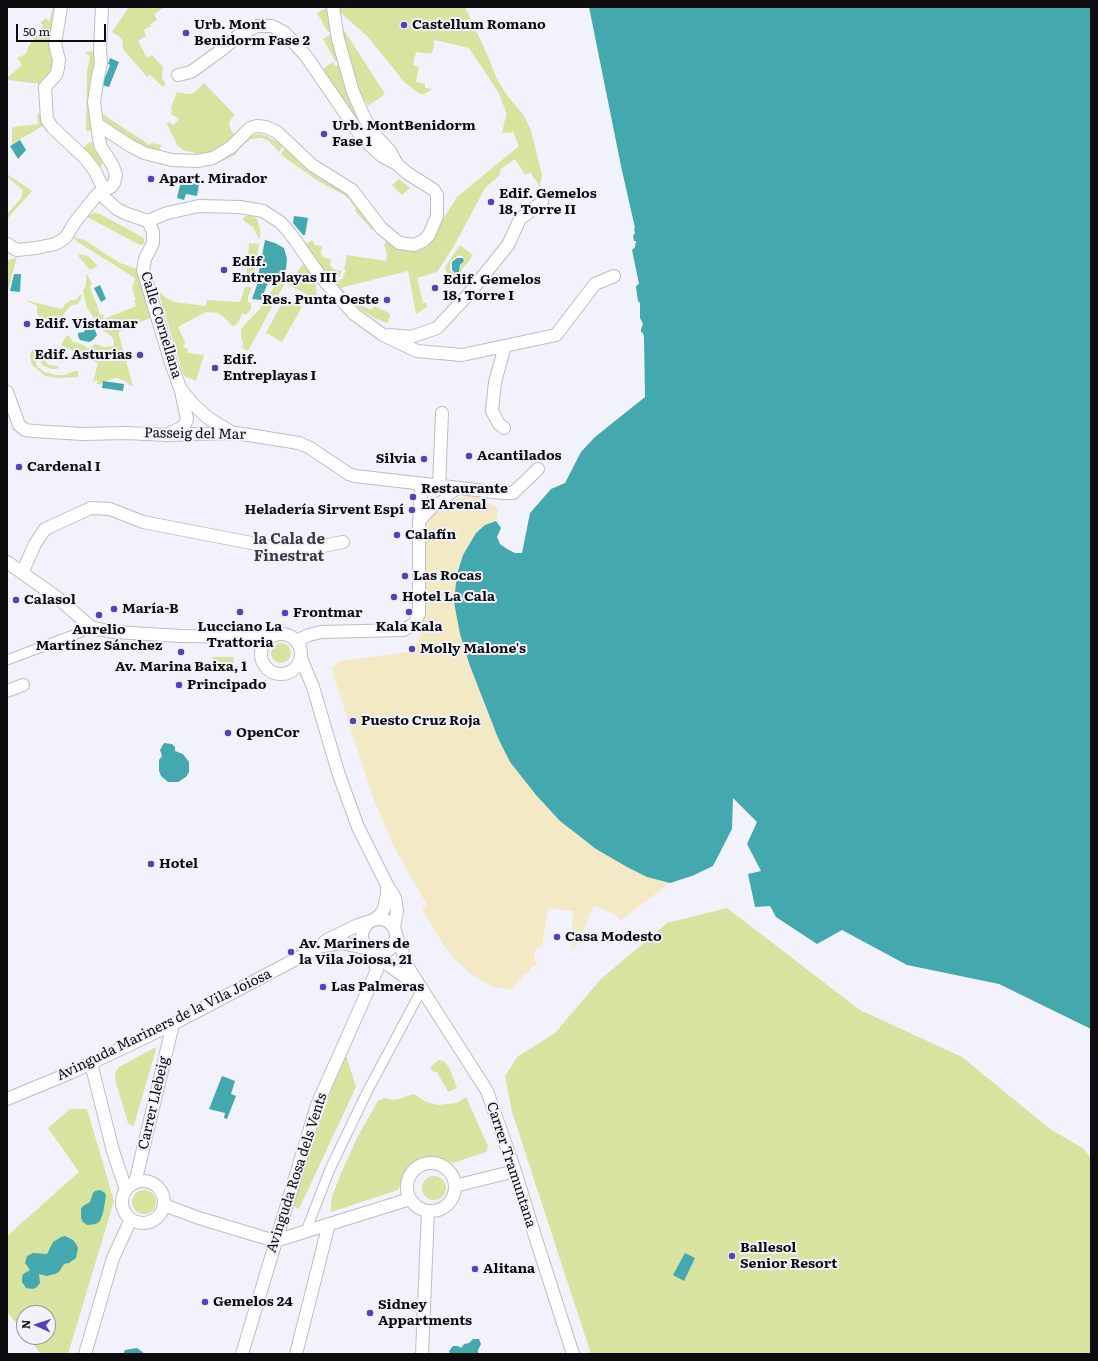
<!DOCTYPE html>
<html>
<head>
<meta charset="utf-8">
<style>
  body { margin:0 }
  #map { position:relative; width:1098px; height:1361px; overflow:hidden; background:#f2f2fc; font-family:Literata,serif }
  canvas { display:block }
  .frame { position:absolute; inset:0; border:8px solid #0d0d10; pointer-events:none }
  .north { position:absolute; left:16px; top:1305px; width:40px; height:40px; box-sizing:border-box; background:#f2f2fc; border:1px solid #96969e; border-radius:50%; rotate:273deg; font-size:11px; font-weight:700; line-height:16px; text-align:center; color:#0d0d10 }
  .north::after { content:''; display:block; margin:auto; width:14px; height:18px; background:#5442b9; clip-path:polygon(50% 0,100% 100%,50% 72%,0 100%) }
  .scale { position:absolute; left:16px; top:24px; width:90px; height:18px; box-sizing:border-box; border:2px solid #0d0d10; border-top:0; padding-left:5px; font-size:12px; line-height:14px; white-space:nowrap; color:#0d0d10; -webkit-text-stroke:3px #f2f2fc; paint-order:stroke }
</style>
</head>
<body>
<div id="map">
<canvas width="1098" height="1361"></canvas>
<div class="frame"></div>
<div class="north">N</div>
<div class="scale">50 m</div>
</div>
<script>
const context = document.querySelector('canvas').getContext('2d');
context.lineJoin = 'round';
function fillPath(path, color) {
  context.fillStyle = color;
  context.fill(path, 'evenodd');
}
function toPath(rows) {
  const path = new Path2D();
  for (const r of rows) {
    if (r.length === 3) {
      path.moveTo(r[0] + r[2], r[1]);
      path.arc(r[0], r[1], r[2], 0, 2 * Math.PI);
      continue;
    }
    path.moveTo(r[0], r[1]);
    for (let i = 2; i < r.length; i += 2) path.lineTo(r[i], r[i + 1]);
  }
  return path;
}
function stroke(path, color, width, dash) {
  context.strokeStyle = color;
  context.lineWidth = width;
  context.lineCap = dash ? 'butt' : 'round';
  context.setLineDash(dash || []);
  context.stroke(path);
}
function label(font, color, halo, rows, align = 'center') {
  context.font = font + ' Literata,serif';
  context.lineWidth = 4;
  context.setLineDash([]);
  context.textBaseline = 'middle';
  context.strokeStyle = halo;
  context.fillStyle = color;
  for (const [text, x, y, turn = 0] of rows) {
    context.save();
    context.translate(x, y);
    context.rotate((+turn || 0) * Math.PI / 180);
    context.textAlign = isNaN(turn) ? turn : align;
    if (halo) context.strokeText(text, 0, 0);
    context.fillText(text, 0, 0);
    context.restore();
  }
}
const green = toPath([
  [53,7,58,7,53,69,41,84,7,80,7,78,22,65,17,58,26,54,28,47,35,37,41,31,43,25,40,23,46,18,49,22],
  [129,7,165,7,154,14,157,20,150,24,151,26,144,30,146,36,138,41,147,58,152,55,163,67,162,78,166,84,163,87,150,75,147,77,123,49,122,39,119,36,112,32],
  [328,7,331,31,328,32,317,13],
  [338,7,465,7,488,56,496,77,506,94,523,114,531,130,542,175,540,187,530,172,525,175,515,159,501,169,499,176,485,188,454,246,437,272,417,278,423,303,426,303,427,307,416,314,408,271,340,288,362,306,372,310,374,306,389,313,390,317,387,323,374,318,360,309,330,282,342,279,346,270,344,269,347,255,386,261,387,254,384,244,387,241,399,249,407,251,414,252,421,250,428,247,433,239,442,221,457,197,519,146,513,132,502,133,506,115,507,115,499,93,469,48,434,40,434,47,431,54,416,52,413,65,419,67,416,82,425,84,425,88,432,89,424,94,420,94,405,83,368,37,339,11],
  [342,27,385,94,368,106,365,100,361,99,340,28],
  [331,34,339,60,336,62,323,39],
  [95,51,96,54,92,131,86,131,87,71,90,57,85,52],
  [333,62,335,66,340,64,371,137,365,133,321,70],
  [204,83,235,115,231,119,229,124,231,130,235,135,228,143,213,153,197,157,195,153,183,150,178,146,167,124,168,122,174,125,179,119,171,114,172,111,171,107,177,92,187,94,194,93],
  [37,114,41,114,43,126,12,144,12,127,38,124],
  [104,114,107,117,150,145,151,143,162,145,158,152,149,149,140,144,107,123,102,118],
  [259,134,267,136,282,145,283,146,279,152,269,141,261,138,251,139,241,147,235,155,211,166,211,163,248,137],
  [90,142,97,145,105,158,101,167,98,169,81,150],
  [285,148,300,163,319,178,341,190,351,197,349,199,344,195,318,181,288,160,281,154],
  [7,174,32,191,7,219,7,214,21,198,23,190,7,177],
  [399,179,410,188,402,195,392,185],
  [352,199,373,228,372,230,355,211,356,209,350,201],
  [95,213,100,214,144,238,144,243,142,245,138,244,87,217,91,214],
  [246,216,252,216,257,219,260,229,260,238,259,239,253,227,244,221,243,218],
  [74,237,84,240,120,263,137,269,139,279,152,317,119,332,119,335,133,386,129,385,125,381,117,378,107,380,101,384,97,384,97,380,93,382,98,363,61,345,67,335,69,336,73,342,84,345,87,348,90,348,95,344,104,347,114,346,113,338,107,333,104,332,95,320,87,308,83,291,86,285,86,273,92,283,90,288,98,308,100,315,103,314,104,319,136,306,134,301,136,300,132,289,135,278,76,241],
  [312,240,315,245,322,246,321,254,325,258,331,259,330,265,333,269,341,271,340,276,327,279,303,246],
  [249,243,259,244,253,280,246,279],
  [460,245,473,255,454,280,449,282,445,267],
  [457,256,463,256,465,260,461,265,459,273,455,274,450,270,450,265,451,261],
  [79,254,88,256,98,266,90,270,79,257],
  [17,257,7,294,7,295,7,261],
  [304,262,318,281,316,281,316,285,317,300,285,283,248,351,242,348,243,344,241,338,241,330,245,324,259,310,278,281,280,280,285,283,288,277,293,278],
  [245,287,252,287,248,297,248,302,251,303,251,309,246,315,243,313,236,325,232,326,225,318,218,313,206,312,178,327,185,342,183,347,188,349,187,353,204,355,196,381,186,377,183,374,159,294,161,292,166,298,174,302,206,306,207,300,240,302],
  [80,295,82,295,81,299,78,304,70,306,64,314,58,325,56,325,38,315,37,313,37,306,25,300,62,309,65,304,71,300,76,300],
  [285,297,302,307,282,342,266,333],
  [32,349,40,354,37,359,36,364,38,367,44,372,56,375,64,375,75,371,78,371,78,377,58,378,45,376,32,365,30,357],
  [44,356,46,362,49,365,58,366,59,368,56,369,51,369,44,366,41,363,41,359],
  [281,653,10],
  [212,657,234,657,233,667,216,667],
  [727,908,860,1010,962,1057,1050,1129,1084,1149,1091,1159,1091,1354,591,1354,512,1112,505,1076,517,1057,555,1033,600,980,667,923],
  [154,1048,156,1049,155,1053,134,1125,132,1126,128,1123,116,1083,115,1073,119,1067],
  [345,1052,356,1087,299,1209,296,1208,291,1202],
  [439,1060,445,1062,450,1069,457,1088,448,1092,437,1072,434,1072,431,1069,431,1066],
  [414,1094,426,1102,438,1105,457,1103,466,1097,488,1146,486,1152,453,1163,437,1157,418,1161,408,1168,398,1190,331,1212,331,1200,339,1178,358,1136,378,1101,385,1098,393,1100,399,1099],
  [70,1109,87,1109,114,1201,68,1354,41,1354,27,1337,48,1337,48,1313,24,1313,24,1333,7,1312,7,1236,79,1172,48,1128],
  [434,1188,12],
  [144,1202,12]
]);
const sand = toPath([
  [466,496,477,496,498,508,496,521,485,525,476,533,468,545,459,565,457,574,470,666,489,716,510,762,536,795,560,821,577,835,596,849,627,867,647,877,670,883,621,920,614,914,595,906,592,909,577,946,571,948,573,911,548,908,542,946,536,949,534,955,537,966,531,967,530,971,525,974,511,990,492,986,472,975,455,959,444,946,422,909,427,905,393,845,374,800,339,693,332,668,339,661,409,652,412,649,419,639,423,622,423,524,434,510,456,499]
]);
const water = toPath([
  [589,7,1091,7,1091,1029,999,984,907,965,842,930,817,944,776,917,770,906,755,907,748,874,761,871,747,844,757,822,733,798,732,829,713,866,692,876,670,883,647,877,627,867,596,849,560,821,536,795,510,762,498,738,470,666,460,634,454,602,457,574,463,555,476,533,485,525,496,521,501,528,497,537,500,544,507,549,515,553,522,553,530,513,551,489,565,483,581,452,595,437,645,397,644,337,643,333,641,332,641,329,643,324,640,318,640,303,638,301,636,287,637,285,639,284,632,250,635,247,636,241,634,241,633,236,635,233,634,229,635,228,621,166],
  [110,58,119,62,109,87,102,85,110,65,108,64],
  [20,140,26,150,18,159,10,146],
  [181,181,199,184,197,196,186,194,184,200,177,198],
  [294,216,308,218,305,235,303,235,293,223],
  [265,240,275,243,284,248,287,259,286,269,280,275,267,285,261,300,252,299,257,285,257,282],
  [457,258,463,258,464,261,460,265,459,272,455,273,452,270,452,262],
  [14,274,21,274,20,292,10,291],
  [100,285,106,299,101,302,94,288],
  [87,327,94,328,97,335,93,340,89,342,80,340,78,336,78,333,84,332],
  [103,381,124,384,123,391,102,388],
  [164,743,172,744,175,747,175,751,183,754,189,762,189,772,186,777,178,782,168,782,161,776,159,771,159,760,162,756,160,750],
  [222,1076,235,1081,231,1094,236,1096,227,1119,224,1118,225,1113,209,1109],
  [100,1190,105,1193,106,1196,103,1213,100,1221,96,1224,87,1225,83,1222,81,1218,81,1209,83,1206,90,1202,93,1193,95,1191],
  [65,1236,73,1240,76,1244,78,1248,76,1258,69,1263,64,1264,59,1272,55,1274,47,1276,39,1274,40,1283,37,1287,33,1289,26,1288,22,1282,22,1278,23,1274,30,1270,25,1263,27,1256,33,1253,47,1254,53,1242,61,1237],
  [685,1253,695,1258,684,1281,673,1275],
  [473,1339,479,1339,481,1344,478,1350,478,1354,450,1354,449,1351,453,1346,458,1346,461,1348,464,1344,469,1343],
  [137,1348,145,1354,123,1354,125,1350]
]);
const pedestrian = toPath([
  [419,523,439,502,459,489],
  [7,660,92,628],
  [306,1231,330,1169,367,1092,422,989]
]);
const minor = toPath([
  [61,7,55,44,59,60,58,68,56,75,45,87,47,120,53,128,85,158,95,171,100,182,105,189],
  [333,7,338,39,353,92,365,119,376,136,390,151,397,164],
  [97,124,129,145,144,153,172,160,197,161,213,158,231,147,250,128,257,126,266,127,277,132,312,165,352,190,381,228,399,243,414,245,423,241,429,235,437,216,437,195,434,190,407,173,397,164,382,156,369,144,356,129,306,56,285,33,272,26,257,26,239,35,224,48,191,72,178,75],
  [99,193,117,209,127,214,148,221],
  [148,221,167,213,199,206,240,207,263,211,280,222,290,233,321,277,354,314,383,335,417,351,462,355,556,335,595,284,614,276],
  [148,221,153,232,153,243,145,259,143,270,171,363,180,388,192,403,208,418,231,432],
  [7,244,17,250,36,248,55,244,62,240,66,237,75,222,95,197,99,193,111,187,114,183,116,175,113,166,101,147,99,139,94,102,98,76,101,64,100,50,102,7],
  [390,335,411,337,437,328,467,296,508,245,520,219,542,202],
  [7,392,19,425,25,430,33,431,83,434,126,433,167,435,236,433,299,443,310,448,349,474,355,476,503,493,513,493,538,469],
  [504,428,499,424,492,411,495,382,505,346],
  [170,433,181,428,185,424,187,419,181,391],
  [439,487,442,413],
  [7,562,59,599,92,628,115,632,181,636,271,637],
  [22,573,35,544,45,529,91,508,110,509,143,522,267,546,290,549,318,547,343,542],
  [281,654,20],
  [296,641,309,635,321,632,403,630,414,624,419,614,419,528,421,485],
  [301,658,313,687,339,775,358,827,387,885,395,898,397,911,394,926],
  [7,691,23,685],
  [379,936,17],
  [375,919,381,914,384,909,387,894,387,885],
  [397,937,409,969,487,1091,515,1171,534,1233,573,1354],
  [323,946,341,943,357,946,367,949],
  [376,953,387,964,416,985],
  [91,1063,113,1151,126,1190],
  [7,1099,70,1073,173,1024,319,947,327,940,358,925,371,921],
  [431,1187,24],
  [143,1202,21],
  [135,1183,173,1024],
  [455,1186,515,1171],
  [164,1205,199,1218,275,1241,410,1199],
  [85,1354,113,1258,131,1219],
  [242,1354,317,1105,377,970,371,952],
  [296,1354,329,1224],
  [422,1354,428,1211]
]);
const markers = [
  [404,25,4,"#5442b9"],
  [186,33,4,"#5442b9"],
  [324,134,4,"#5442b9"],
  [151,179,4,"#5442b9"],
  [491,202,4,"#5442b9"],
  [224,270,4,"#5442b9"],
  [435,288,4,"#5442b9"],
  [387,300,4,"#5442b9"],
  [27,324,4,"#5442b9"],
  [140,355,4,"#5442b9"],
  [215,368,4,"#5442b9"],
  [469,456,4,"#5442b9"],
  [424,459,4,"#5442b9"],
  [19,467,4,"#5442b9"],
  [413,497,4,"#5442b9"],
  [412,510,4,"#5442b9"],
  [397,535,4,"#5442b9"],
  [405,576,4,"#5442b9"],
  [394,597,4,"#5442b9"],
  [16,600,4,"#5442b9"],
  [114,609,4,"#5442b9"],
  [240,612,4,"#5442b9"],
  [409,612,4,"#5442b9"],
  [285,613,4,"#5442b9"],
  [99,615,4,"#5442b9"],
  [412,649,4,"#5442b9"],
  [181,652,4,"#5442b9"],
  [179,685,4,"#5442b9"],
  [353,721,4,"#5442b9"],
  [228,733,4,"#5442b9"],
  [151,864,4,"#5442b9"],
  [557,937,4,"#5442b9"],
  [291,952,4,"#5442b9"],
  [323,987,4,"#5442b9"],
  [732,1256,4,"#5442b9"],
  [475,1269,4,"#5442b9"],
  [205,1302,4,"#5442b9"],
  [370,1313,4,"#5442b9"]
];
const poiNames = [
  ["Urb. Mont",194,25],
  ["Benidorm Fase 2",194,41],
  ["Castellum Romano",412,25],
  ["Urb. MontBenidorm",332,126],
  ["Fase 1",332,142],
  ["Apart. Mirador",159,179],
  ["Edif. Gemelos",499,194],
  ["18, Torre II",499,210],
  ["Edif.",232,262],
  ["Entreplayas III",232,278],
  ["Edif. Gemelos",443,280],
  ["18, Torre I",443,296],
  ["Res. Punta Oeste",379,300,"right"],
  ["Edif. Vistamar",35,324],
  ["Edif. Asturias",132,355,"right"],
  ["Edif.",223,360],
  ["Entreplayas I",223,376],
  ["Acantilados",477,456],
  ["Silvia",416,459,"right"],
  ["Cardenal I",27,467],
  ["Restaurante",421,489],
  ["El Arenal",421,505],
  ["Heladería Sirvent Espí",404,510,"right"],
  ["Calafín",405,535],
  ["Las Rocas",413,576],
  ["Hotel La Cala",402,597],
  ["Calasol",24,600],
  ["María-B",122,609],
  ["Frontmar",293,613],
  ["Lucciano La",240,627,"center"],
  ["Trattoria",240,643,"center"],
  ["Kala Kala",409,627,"center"],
  ["Aurelio",99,630,"center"],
  ["Martínez Sánchez",99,646,"center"],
  ["Molly Malone's",420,649],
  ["Av. Marina Baixa, 1",181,667,"center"],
  ["Principado",187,685],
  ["Puesto Cruz Roja",361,721],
  ["OpenCor",236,733],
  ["Hotel",159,864],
  ["Casa Modesto",565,937],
  ["Av. Mariners de",299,944],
  ["la Vila Joiosa, 21",299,960],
  ["Las Palmeras",331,987],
  ["Ballesol",740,1248],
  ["Senior Resort",740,1264],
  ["Alitana",483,1269],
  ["Gemelos 24",213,1302],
  ["Sidney",378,1305],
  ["Appartments",378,1321]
];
const streetNames = [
  ["Calle Cornellana",161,325,73],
  ["Passeig del Mar",195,434,1],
  ["Avinguda Mariners de la Vila Joiosa",164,1025,-26],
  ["Carrer Llebeig",154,1103,-77],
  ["Carrer Tramuntana",511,1165,72],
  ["Avinguda Rosa dels Vents",297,1173,-72]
];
const neighbourhoodNames = [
  ["la Cala de",289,540],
  ["Finestrat",289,557]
];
fillPath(green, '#d8e39f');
fillPath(sand, '#f3e9c4');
fillPath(water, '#43a9af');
stroke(pedestrian, '#bdbdc7', 11);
stroke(minor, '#bdbdc7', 14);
stroke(pedestrian, '#fff', 9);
stroke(minor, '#fff', 12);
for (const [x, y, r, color] of markers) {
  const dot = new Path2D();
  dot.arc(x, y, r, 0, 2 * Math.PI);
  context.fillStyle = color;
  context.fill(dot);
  stroke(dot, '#f2f2fc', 1.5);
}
label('bold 14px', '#0d0d10', '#f2f2fc', poiNames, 'left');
label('14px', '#0d0d10', '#f2f2fc', streetNames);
label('bold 15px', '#3a3a42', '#f2f2fc', neighbourhoodNames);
</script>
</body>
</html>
